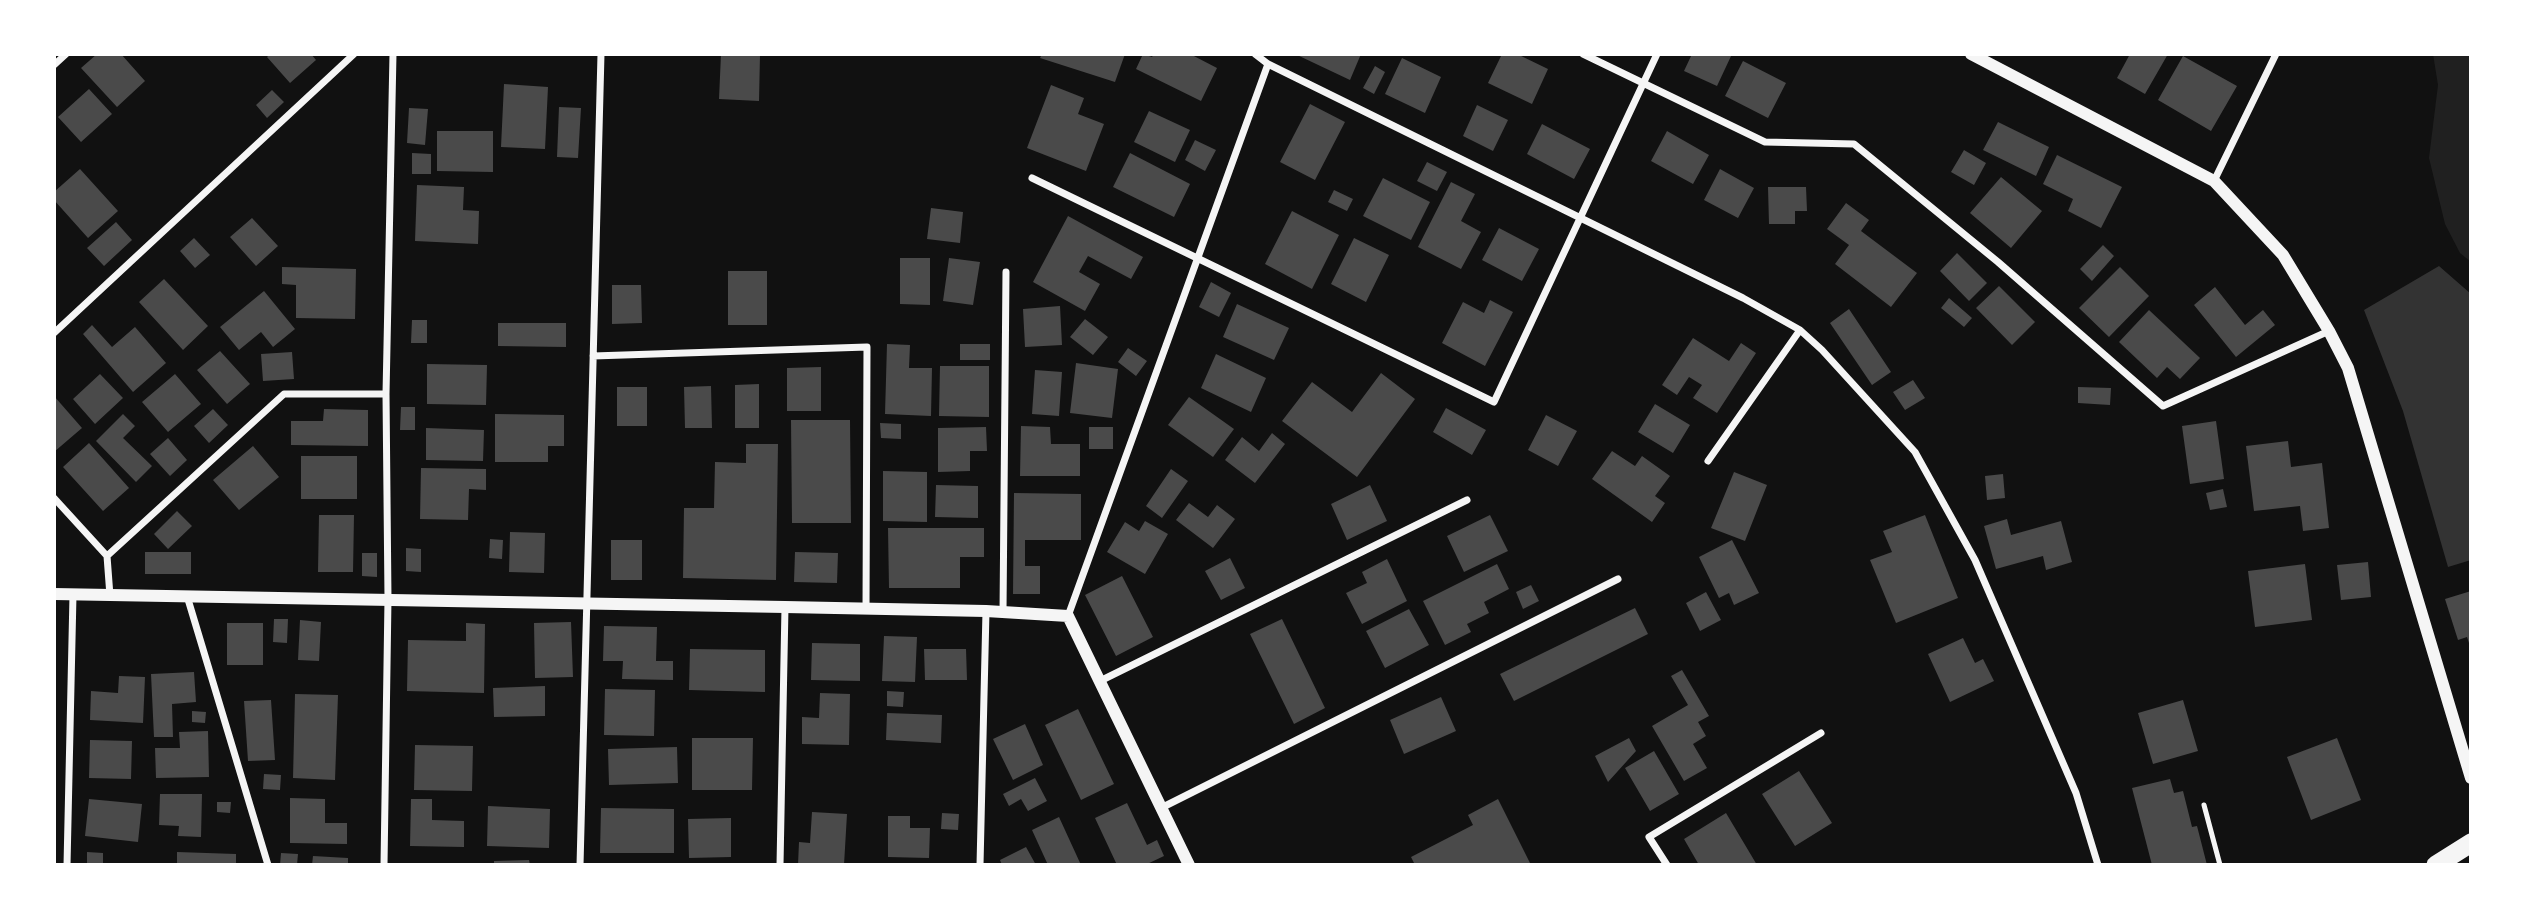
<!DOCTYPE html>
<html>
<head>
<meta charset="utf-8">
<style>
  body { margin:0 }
  #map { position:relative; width:2525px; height:919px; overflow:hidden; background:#111; font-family:"Asap Condensed",sans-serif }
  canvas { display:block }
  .frame { position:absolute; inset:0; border:56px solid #fff; pointer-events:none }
</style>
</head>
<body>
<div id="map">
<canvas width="2525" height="919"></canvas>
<div class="frame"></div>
</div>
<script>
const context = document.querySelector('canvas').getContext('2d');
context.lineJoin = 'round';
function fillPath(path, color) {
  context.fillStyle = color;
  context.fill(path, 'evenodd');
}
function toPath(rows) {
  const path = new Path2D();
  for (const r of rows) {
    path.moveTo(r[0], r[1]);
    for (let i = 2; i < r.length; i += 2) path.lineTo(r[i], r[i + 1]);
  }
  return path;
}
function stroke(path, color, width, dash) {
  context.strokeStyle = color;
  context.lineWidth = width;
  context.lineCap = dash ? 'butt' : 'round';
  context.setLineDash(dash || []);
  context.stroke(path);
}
const green = toPath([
  [2433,54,2471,54,2471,262,2460,253,2445,224,2429,158,2438,85]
]);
const water = toPath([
  [2439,266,2471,294,2471,560,2448,567,2403,411,2364,310]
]);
const building = toPath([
  [97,54,121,54,145,81,117,107,81,68],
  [270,54,311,54,316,60,290,83,267,57],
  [721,54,760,55,759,101,719,99],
  [1042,54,1125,54,1115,82,1040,58],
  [1143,54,1152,57,1154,54,1190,54,1217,68,1201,101,1136,69],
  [1295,54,1361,54,1350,80],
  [1502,54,1517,54,1548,69,1532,104,1488,83],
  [1692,54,1732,54,1717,86,1684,71],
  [2130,54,2168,54,2145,94,2117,78],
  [2183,56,2237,86,2211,131,2158,100],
  [1402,58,1441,77,1425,113,1385,94],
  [1743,61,1786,83,1768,118,1725,96],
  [1375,66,1385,72,1374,94,1363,88],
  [504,84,548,87,545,149,501,147],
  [1051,85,1084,98,1078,114,1104,124,1086,171,1027,148],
  [89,89,112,114,81,142,58,117],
  [272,90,284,102,267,118,256,105],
  [1310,104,1345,122,1315,180,1280,162],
  [1477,105,1508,120,1493,151,1463,136],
  [559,107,581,108,578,158,557,157],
  [409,108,428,109,425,145,407,143],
  [1149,111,1190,130,1175,162,1134,142],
  [1998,122,2049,147,2036,176,1983,150],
  [1542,124,1590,149,1574,179,1527,154],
  [437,131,493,131,493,172,437,171],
  [1667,131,1709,155,1693,184,1651,161],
  [1195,140,1216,150,1205,171,1185,160],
  [1964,150,1986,163,1974,185,1951,172],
  [412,153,431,154,431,174,412,174],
  [1130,153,1190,184,1174,217,1113,187],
  [2057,155,2122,187,2101,228,2068,211,2073,199,2043,184],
  [1427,162,1447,172,1437,191,1417,181],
  [80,169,118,211,88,238,54,200,54,192],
  [1720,169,1754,188,1738,218,1704,200],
  [2001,177,2042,211,2011,248,1970,213],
  [1383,178,1430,202,1411,240,1363,216],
  [1451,182,1475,194,1461,221,1481,232,1461,269,1418,247],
  [417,185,464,187,463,210,479,211,478,244,415,241],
  [1768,187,1806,187,1807,211,1795,211,1795,224,1769,224],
  [1334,190,1353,199,1347,211,1328,202],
  [1846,203,1869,220,1861,231,1917,273,1891,307,1835,264,1849,245,1827,229],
  [931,208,963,212,960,243,927,239],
  [1292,211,1339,235,1312,289,1265,264],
  [1068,216,1143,257,1131,279,1088,256,1079,272,1100,284,1085,311,1033,282],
  [252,218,278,246,256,266,230,237],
  [116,222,132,240,104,266,87,248],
  [1499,228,1539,249,1522,281,1482,260],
  [194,238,210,255,195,268,180,251],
  [1354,238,1389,255,1366,302,1331,284],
  [2103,245,2114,256,2092,281,2080,269],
  [1957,253,1987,283,1969,301,1940,271],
  [900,258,930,258,930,305,900,304],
  [949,258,980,262,973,305,943,301],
  [282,267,356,269,355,319,296,318,296,285,282,284],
  [2120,267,2149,296,2109,337,2079,308],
  [728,271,767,271,767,325,728,325],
  [164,279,208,326,183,350,139,302],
  [1211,282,1231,293,1219,317,1199,307],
  [612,285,641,285,642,323,612,324],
  [1999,286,2035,322,2012,345,1976,308],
  [2215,287,2245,325,2263,310,2275,325,2236,357,2194,305],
  [264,291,295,329,273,347,261,332,239,350,220,327],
  [1949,298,1972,318,1964,327,1941,308],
  [1490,300,1513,312,1485,366,1442,343,1463,302,1484,313],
  [1237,304,1289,328,1274,360,1223,337],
  [1060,306,1062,345,1025,347,1023,309],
  [1849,309,1891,372,1872,385,1830,323],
  [2149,310,2200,358,2180,379,2167,367,2157,378,2119,342],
  [1085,319,1108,337,1093,355,1070,337],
  [412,320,427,320,427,343,411,343],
  [498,323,566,323,566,347,498,346],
  [92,325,112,347,135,327,166,363,133,392,83,334],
  [1693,338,1729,361,1741,343,1756,353,1717,413,1693,398,1702,385,1689,377,1677,395,1662,385],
  [887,344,910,345,909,368,932,368,931,416,885,414],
  [960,344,990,344,990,360,960,360],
  [1128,348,1147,361,1136,376,1118,362],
  [220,351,250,384,227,404,197,370],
  [292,352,294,379,263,381,261,354],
  [1216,354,1266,378,1251,412,1201,388],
  [1076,363,1118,369,1112,418,1070,413],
  [427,364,487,365,486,405,427,404],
  [940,366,989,366,989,417,939,416],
  [821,367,821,411,787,411,787,368],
  [1035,370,1062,372,1059,416,1032,414],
  [1381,373,1415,399,1357,477,1282,421,1312,382,1352,412],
  [100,374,123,398,95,424,73,399],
  [175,374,201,404,168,432,142,402],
  [1913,380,1925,398,1905,410,1893,392],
  [759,384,759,428,735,428,735,385],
  [711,386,712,428,685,428,684,387],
  [617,387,647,387,647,426,617,426],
  [2078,387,2111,388,2110,405,2078,403],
  [54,396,82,428,54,452],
  [1189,397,1234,429,1213,457,1168,425],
  [1655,404,1690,425,1673,453,1638,432],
  [401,407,415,407,415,430,400,430],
  [1446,408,1486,430,1472,455,1433,432],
  [213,409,228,425,209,443,194,426],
  [324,409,368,410,368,446,291,445,291,421,323,421],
  [123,414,135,426,123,438,152,466,136,482,96,441],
  [495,414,564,415,564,446,548,446,548,462,495,462],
  [1546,415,1577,431,1558,466,1528,450],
  [791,420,850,420,851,523,792,523],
  [2216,421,2224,479,2190,484,2182,426],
  [880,423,901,424,901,439,881,438],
  [1021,426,1050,427,1051,444,1080,444,1080,476,1020,476],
  [986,427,987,451,970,451,970,471,938,472,938,428],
  [1089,427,1113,427,1113,449,1089,449],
  [426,428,484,430,483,461,426,460],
  [1272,433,1285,444,1255,483,1225,460,1242,437,1259,451],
  [168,438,187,460,170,476,150,454],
  [2288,441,2291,467,2322,463,2329,528,2303,531,2300,506,2254,511,2246,446],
  [89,443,129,488,103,511,63,467],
  [746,444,778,444,776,580,683,578,684,508,714,508,715,462,746,463],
  [253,446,279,477,239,510,213,480],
  [1612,451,1635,466,1642,456,1670,476,1655,496,1665,503,1652,522,1592,479],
  [301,456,357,456,357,499,301,499],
  [421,468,486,469,486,490,469,489,468,520,420,519],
  [1171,469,1188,481,1162,518,1146,506],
  [883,471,927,472,927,522,883,521],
  [1734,472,1767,485,1745,541,1711,528],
  [2003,474,2005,498,1987,500,1985,476],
  [936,485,978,486,978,518,935,517],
  [1370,485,1387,521,1347,540,1331,504],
  [2223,489,2227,507,2210,510,2206,493],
  [1014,493,1081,494,1081,540,1025,540,1025,566,1040,566,1040,594,1013,594],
  [1189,503,1208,517,1217,505,1235,519,1213,548,1176,520],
  [177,511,192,526,168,549,154,534],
  [319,515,354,515,353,572,318,572],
  [1490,515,1508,551,1464,572,1447,536],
  [1925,515,1958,598,1896,623,1870,560,1892,552,1883,531],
  [2007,519,2011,535,2061,521,2072,562,2046,570,2043,556,1996,569,1984,526],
  [1145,521,1168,534,1145,574,1107,552,1125,522,1139,531],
  [888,528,984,528,984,557,960,557,960,588,889,588],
  [510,532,545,533,544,573,509,572],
  [490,539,503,540,502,559,489,558],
  [611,540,642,540,642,580,611,580],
  [1732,540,1759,593,1734,605,1729,593,1719,598,1699,557],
  [406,548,421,549,421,572,406,571],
  [145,552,191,552,191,574,145,574],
  [795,552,838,553,837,583,794,582],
  [362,553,377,553,377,577,362,576],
  [1230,558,1245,588,1221,600,1205,571],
  [1387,559,1407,601,1362,624,1346,593,1367,583,1362,572],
  [2368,562,2371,597,2341,600,2337,565],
  [1497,564,1509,589,1484,602,1489,613,1467,624,1471,632,1445,645,1423,601],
  [2305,564,2312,620,2255,627,2248,571],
  [1122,576,1153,637,1116,656,1085,595],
  [1531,585,1539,601,1523,609,1516,592],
  [2471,591,2471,646,2470,646,2467,637,2458,640,2445,599],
  [1706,592,1721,620,1700,631,1686,603],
  [1635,608,1648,634,1514,701,1500,674],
  [1409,609,1429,645,1385,668,1366,631],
  [274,619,288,619,287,643,273,642],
  [1282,619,1325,708,1294,724,1250,634],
  [300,620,321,622,319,661,298,660],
  [571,622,573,677,535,678,534,623],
  [227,623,263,623,263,665,227,665],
  [466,623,485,624,484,693,407,691,408,640,466,641],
  [604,626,657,627,656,661,673,661,673,680,622,679,623,661,603,661],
  [884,636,917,637,915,682,882,681],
  [1963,638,1975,663,1983,659,1994,681,1950,702,1928,654],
  [812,643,860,644,860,681,811,680],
  [690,649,765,650,765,692,689,690],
  [924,649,966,649,967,680,925,680],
  [1682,670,1709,716,1698,722,1706,736,1693,744,1707,768,1684,781,1652,726,1688,705,1671,676],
  [194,672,196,702,172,704,173,737,154,737,151,674],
  [119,676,145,677,143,723,90,720,91,691,118,693],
  [545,686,545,716,494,717,493,688],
  [605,689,655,690,654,736,604,735],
  [887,691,904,692,903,707,887,706],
  [820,693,850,694,849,745,802,744,802,717,819,718],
  [295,694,338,695,335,780,293,778],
  [1441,697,1456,731,1404,754,1390,720],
  [271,700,275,760,248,761,244,701],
  [2183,700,2198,751,2153,764,2138,713],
  [1078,709,1114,784,1081,800,1045,725],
  [192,711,206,712,205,723,192,722],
  [887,713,942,715,941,743,886,740],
  [1025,724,1043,765,1013,780,993,739],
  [208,731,209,777,156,778,155,748,180,748,179,732],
  [692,738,753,738,752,790,692,790],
  [1629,738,1636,751,1608,782,1595,756],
  [2337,738,2361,800,2311,820,2287,757],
  [90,740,132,741,131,779,89,778],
  [415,745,473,746,472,791,414,790],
  [677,747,678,783,609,785,608,749],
  [1654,751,1679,794,1650,811,1625,768],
  [1799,771,1832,823,1795,846,1762,794],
  [264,774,281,775,280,790,263,789],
  [1035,778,1047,801,1028,811,1021,799,1009,806,1003,794],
  [2170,779,2174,793,2183,791,2192,827,2197,826,2207,865,2152,865,2132,788],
  [160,794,202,794,201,837,178,836,179,826,159,825],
  [290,798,325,799,325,823,347,823,347,844,290,843],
  [89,799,142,804,138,842,85,836],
  [411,799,432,799,432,820,464,821,464,847,410,846],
  [1498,799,1531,865,1415,865,1411,857,1473,825,1468,815],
  [217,802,231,802,230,813,217,812],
  [1127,803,1147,845,1157,840,1164,856,1145,865,1117,865,1095,818],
  [488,806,550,809,549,848,487,846],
  [601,808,674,809,674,853,600,853],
  [812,812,847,814,844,865,798,865,799,842,810,843],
  [942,813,959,814,958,830,941,829],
  [1726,813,1757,865,1699,865,1684,839],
  [888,816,910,816,910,828,930,828,929,858,888,857],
  [1059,817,1081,865,1048,865,1032,830],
  [731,818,731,857,689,858,688,819],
  [1026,847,1036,865,1002,865,1000,860],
  [87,852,103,853,103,865,87,865],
  [177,852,236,854,236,865,177,865],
  [281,853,298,854,297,865,280,865],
  [313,856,348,858,348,865,312,865],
  [529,860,530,865,494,865,494,861]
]);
const service = toPath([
  [2204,805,2220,865]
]);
const minor = toPath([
  [1255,54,1268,64,1743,298,1800,330,1822,350,1915,452,1975,560,2076,793,2098,865],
  [1583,54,1765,142,1854,144,1998,262,2163,406,2329,331],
  [54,65,66,54],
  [1032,178,1494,402,1657,54],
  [2214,181,2276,54],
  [54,333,354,54],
  [593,356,867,347,866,609],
  [1708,461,1800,330],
  [54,498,107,556,110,596],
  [107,556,284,394,386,394],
  [187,596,268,865],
  [1003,612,1006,272],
  [1068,616,1268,64],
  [1100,681,1467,500],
  [1161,808,1618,579],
  [67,865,73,595],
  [384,865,388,599,386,394,393,54],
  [580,865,601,54],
  [780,865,785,607],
  [980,865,986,611],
  [1667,865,1649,837,1821,733]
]);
const tertiary = toPath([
  [1971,54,2214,181,2283,255,2329,331,2348,368,2471,778],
  [54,594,785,607,986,611,1068,616,1189,865]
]);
const trunk = toPath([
  [2436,865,2471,843]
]);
fillPath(green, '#202020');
fillPath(water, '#333');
fillPath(building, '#4a4a4a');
stroke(service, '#f5f5f5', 5);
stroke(minor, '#f5f5f5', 7);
stroke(tertiary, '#f5f5f5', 12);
stroke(trunk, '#f5f5f5', 19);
</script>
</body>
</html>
